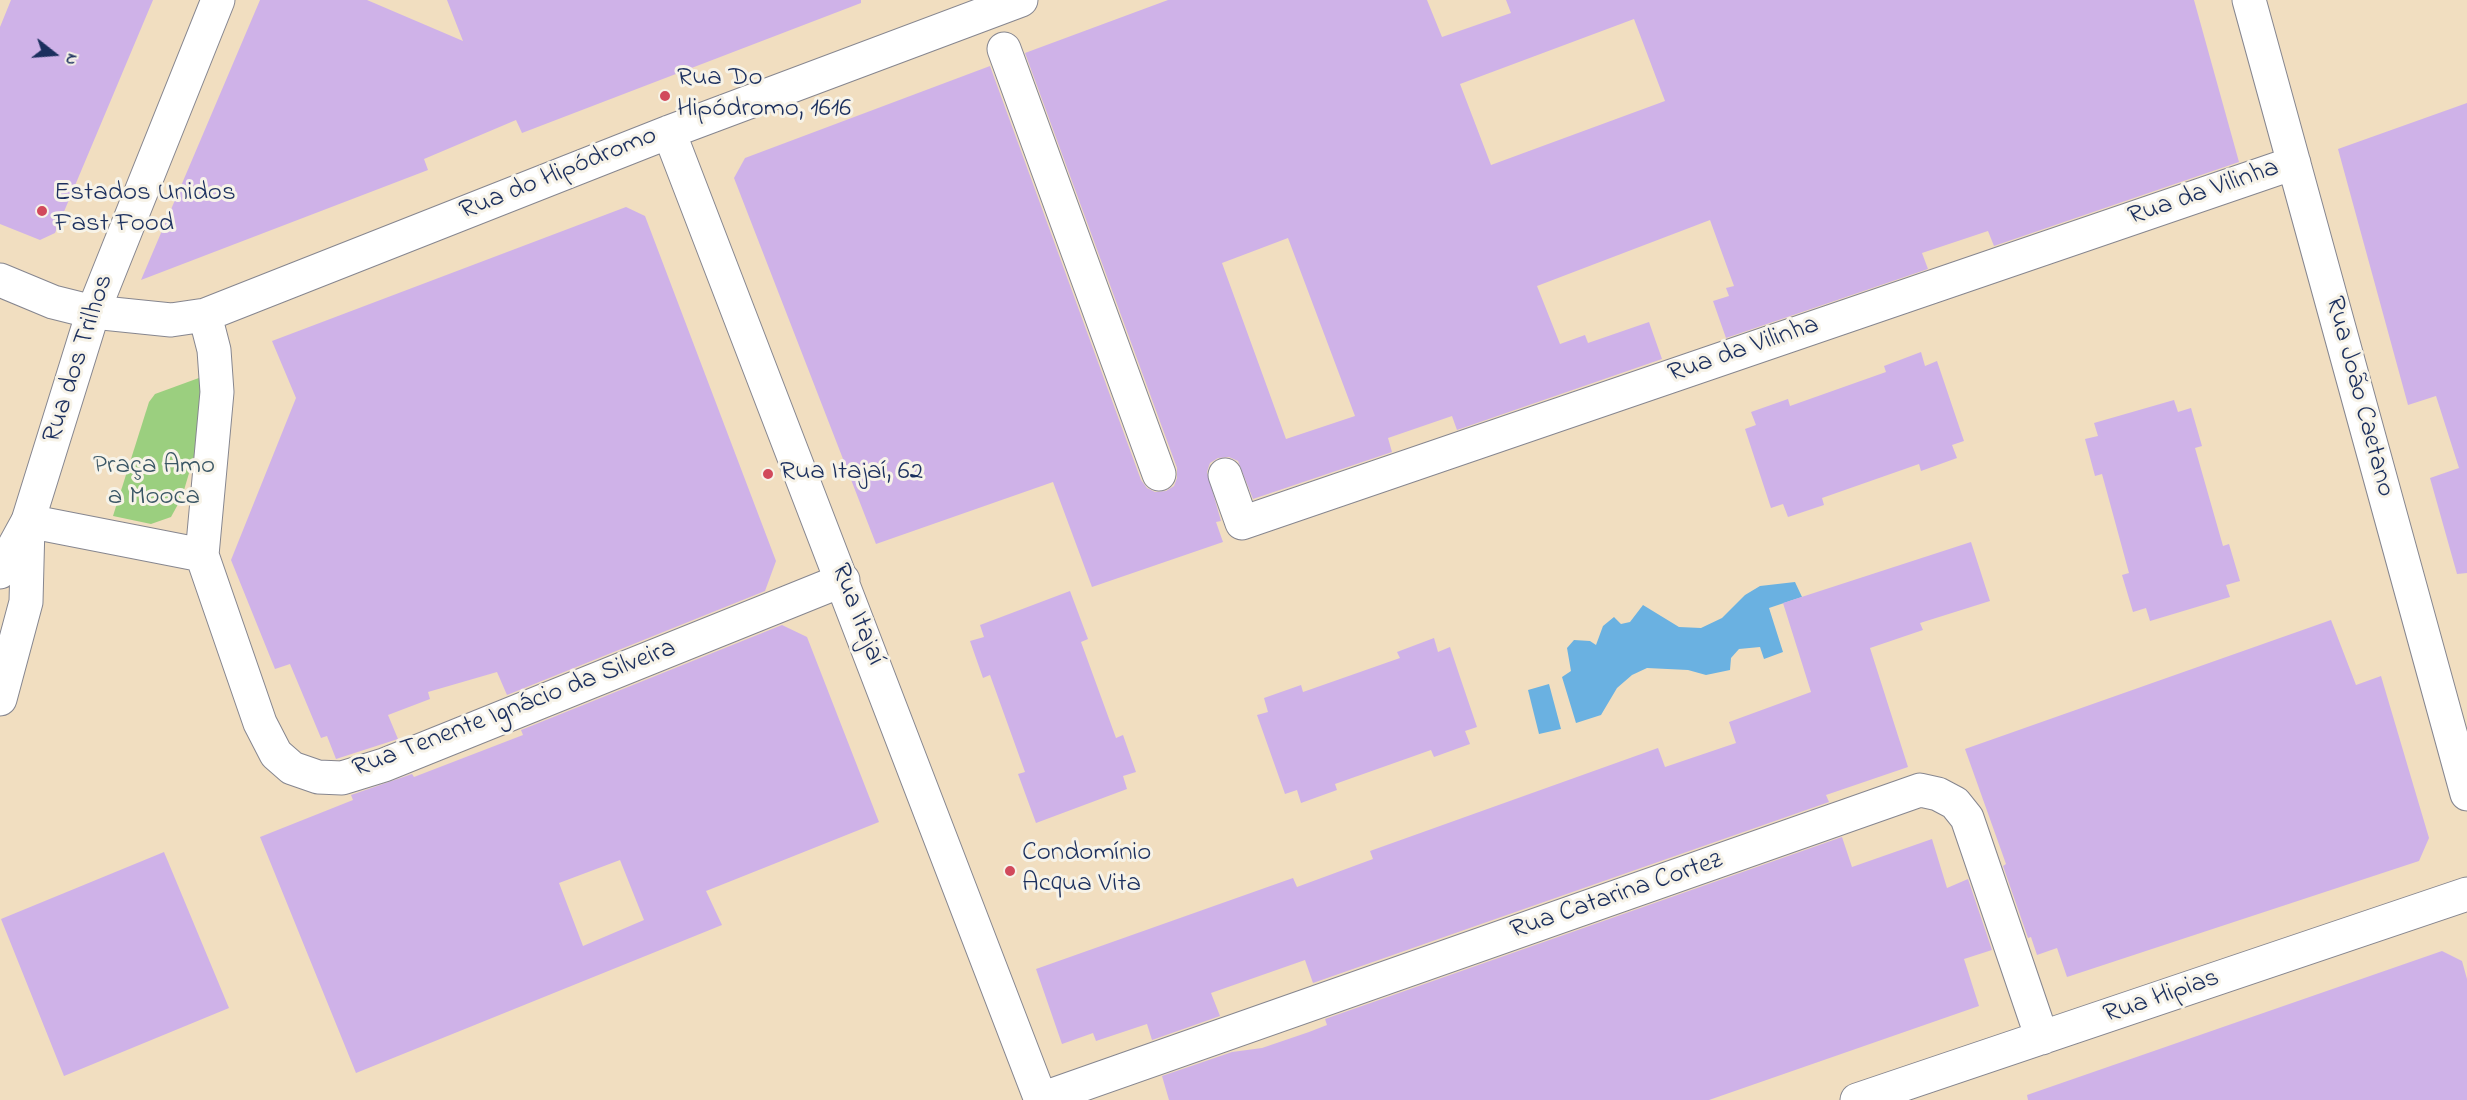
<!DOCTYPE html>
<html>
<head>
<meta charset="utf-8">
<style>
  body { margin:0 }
  #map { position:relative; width:2467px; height:1100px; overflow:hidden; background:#f1dec0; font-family:"Indie Flower",sans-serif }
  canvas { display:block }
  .north { position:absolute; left:24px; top:24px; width:60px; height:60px; -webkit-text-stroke:4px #f7f3e8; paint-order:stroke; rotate:107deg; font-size:16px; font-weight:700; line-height:24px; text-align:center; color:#1b2f5e }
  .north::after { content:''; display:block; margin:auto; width:21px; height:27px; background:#1b2f5e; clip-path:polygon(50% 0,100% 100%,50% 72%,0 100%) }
</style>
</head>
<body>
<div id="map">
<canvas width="2467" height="1100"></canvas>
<div class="north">N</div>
</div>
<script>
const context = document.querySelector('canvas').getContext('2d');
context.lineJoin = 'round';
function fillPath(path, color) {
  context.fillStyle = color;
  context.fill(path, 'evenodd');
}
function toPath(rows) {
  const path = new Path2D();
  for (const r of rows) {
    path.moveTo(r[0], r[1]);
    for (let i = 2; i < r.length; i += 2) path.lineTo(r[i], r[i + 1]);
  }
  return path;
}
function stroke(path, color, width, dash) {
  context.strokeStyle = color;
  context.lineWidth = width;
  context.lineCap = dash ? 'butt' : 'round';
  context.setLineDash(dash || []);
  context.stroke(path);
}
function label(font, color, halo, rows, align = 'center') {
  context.font = font + ' "Indie Flower",sans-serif';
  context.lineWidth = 6;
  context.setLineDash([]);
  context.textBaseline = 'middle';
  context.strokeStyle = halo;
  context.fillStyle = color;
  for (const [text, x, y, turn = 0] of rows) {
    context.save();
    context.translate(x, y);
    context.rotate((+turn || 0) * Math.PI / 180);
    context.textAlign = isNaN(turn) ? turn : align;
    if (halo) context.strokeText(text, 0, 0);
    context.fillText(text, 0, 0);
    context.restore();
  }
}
const green = toPath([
  [207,375,199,439,182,497,171,517,151,524,113,516,149,402,155,394]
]);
const water = toPath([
  [1795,582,1802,597,1769,608,1783,652,1764,659,1760,647,1739,649,1731,658,1730,670,1706,675,1688,670,1647,668,1632,675,1617,688,1601,715,1576,723,1562,677,1571,671,1567,648,1574,640,1590,641,1596,645,1603,626,1614,617,1621,624,1630,622,1643,605,1679,627,1701,628,1722,618,1745,595,1760,586],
  [1549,684,1561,729,1539,734,1528,690]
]);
const building = toPath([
  [11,0,153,0,55,233,40,240,0,224,0,27],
  [260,0,367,0,463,41,447,0,861,0,861,3,522,133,516,120,424,159,428,170,141,280],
  [1168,0,1427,0,1442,37,1511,13,1506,0,2194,0,2239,162,1994,246,1988,231,1922,253,1928,269,1726,338,1713,301,1729,296,1726,288,1734,286,1710,220,1537,286,1560,344,1585,335,1588,343,1649,322,1662,359,1457,430,1452,416,1388,438,1392,452,1253,499,1238,461,1229,457,1218,458,1210,463,1207,472,1221,521,1216,522,1223,542,1092,587,1053,482,876,544,734,178,745,158,990,66,1141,480,1147,488,1155,492,1166,491,1174,486,1177,478,1177,468,1025,53],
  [1634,19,1665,101,1491,165,1460,84],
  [1288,238,1355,416,1286,439,1222,263],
  [2467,103,2467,573,2457,574,2430,478,2459,468,2436,396,2408,405,2338,149],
  [626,207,645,216,776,561,765,591,507,695,497,672,428,692,430,699,388,715,398,739,336,759,327,736,321,738,290,664,275,669,231,560,296,398,272,341],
  [1921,352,1925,366,1937,361,1964,441,1952,445,1957,458,1921,471,1919,464,1822,498,1824,505,1788,517,1783,504,1771,508,1745,429,1756,425,1751,412,1788,399,1790,406,1886,372,1884,366],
  [2174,400,2178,412,2191,408,2202,446,2195,448,2223,546,2229,544,2240,581,2226,585,2230,597,2150,621,2146,608,2133,612,2122,575,2129,573,2102,474,2095,476,2085,439,2098,436,2094,423],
  [1971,542,1990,601,1920,623,1923,630,1870,648,1908,767,1826,795,1829,802,1313,983,1305,960,1211,993,1220,1016,1152,1040,1147,1024,1096,1041,1093,1033,1062,1044,1036,969,1293,878,1297,887,1373,859,1370,851,1658,748,1665,767,1736,743,1729,722,1811,692,1783,603],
  [1070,591,1088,639,1081,642,1116,738,1123,735,1136,772,1123,776,1127,789,1036,823,1018,774,1025,772,990,675,983,678,970,641,984,637,980,625],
  [2331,620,2356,685,2381,676,2429,838,2419,861,2067,977,2057,948,2037,955,2031,937,2028,938,2003,866,2006,864,1965,749],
  [782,625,807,637,879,822,706,891,722,925,356,1073,260,837,353,800,351,795,412,774,414,777,523,735,521,730],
  [620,860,644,920,583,946,559,883],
  [1434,638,1438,652,1450,647,1461,680,1477,727,1465,731,1470,744,1434,757,1431,750,1335,784,1337,790,1301,803,1297,790,1285,794,1257,715,1268,712,1264,698,1301,685,1303,692,1400,658,1397,652],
  [1842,837,1852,867,1932,839,1947,888,1968,879,1992,950,1964,959,1979,1006,1709,1100,1169,1100,1162,1076,1232,1052,1262,1048,1309,1032,1327,1025,1325,1019],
  [164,852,229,1008,64,1076,1,919],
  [2442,951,2462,961,2467,979,2467,1100,2028,1100,2027,1095]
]);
const street = toPath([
  [2249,0,2467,794],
  [1004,49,1159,474],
  [669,132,1041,1100],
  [0,280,53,302,93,312,171,320,205,315,669,132,1021,0],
  [205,315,214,350,217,392,202,555,260,723,276,754,292,768,318,777,342,778,384,765,843,580],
  [1225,475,1242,523,2294,163],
  [28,521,202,555],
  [1041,1099,1920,790,1938,794,1955,803,1967,818,2042,1038],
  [1857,1100,2467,894]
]);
const secondary = toPath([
  [0,572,28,521,93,312,218,0],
  [0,699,26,602,28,525]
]);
const markers = [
  [665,96,6,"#d1495b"],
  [42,211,6,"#d1495b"],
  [768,474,6,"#d1495b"],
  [1010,871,6,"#d1495b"]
];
const poiNames = [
  ["Rua Do",677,80],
  ["Hipódromo, 1616",677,111],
  ["Estados Unidos",54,195],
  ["Fast Food",54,226],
  ["Rua Itajaí, 62",780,474],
  ["Condomínio",1022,855],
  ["Acqua Vita",1022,886]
];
const streetNames = [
  ["Rua do Hipódromo",559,175,-22],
  ["Rua da Vilinha",2204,194,-19],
  ["Rua da Vilinha",1744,351,-19],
  ["Rua dos Trilhos",80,359,-72],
  ["Rua João Caetano",2358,397,75],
  ["Rua Itajaí",856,615,69],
  ["Rua Tenente Ignácio da Silveira",515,710,-21],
  ["Rua Catarina Cortez",1617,897,-19],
  ["Rua Hipias",2162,998,-19]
];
const parkNames = [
  ["Praça Amo",154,468],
  ["a Mooca",154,499]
];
fillPath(green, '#9bcf7f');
fillPath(water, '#6ab1e1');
fillPath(building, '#cfb2e8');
stroke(street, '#86868f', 35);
stroke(secondary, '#86868f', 35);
stroke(street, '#fff', 33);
stroke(secondary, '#fff', 33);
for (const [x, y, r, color] of markers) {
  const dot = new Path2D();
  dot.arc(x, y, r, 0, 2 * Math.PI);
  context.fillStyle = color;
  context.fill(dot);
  stroke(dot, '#f7f3e8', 2);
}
label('27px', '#1b2f5e', '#f7f3e8', poiNames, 'left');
label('27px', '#1b2f5e', '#f7f3e8', streetNames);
label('27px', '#3b5766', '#f7f3e8', parkNames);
</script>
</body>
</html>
